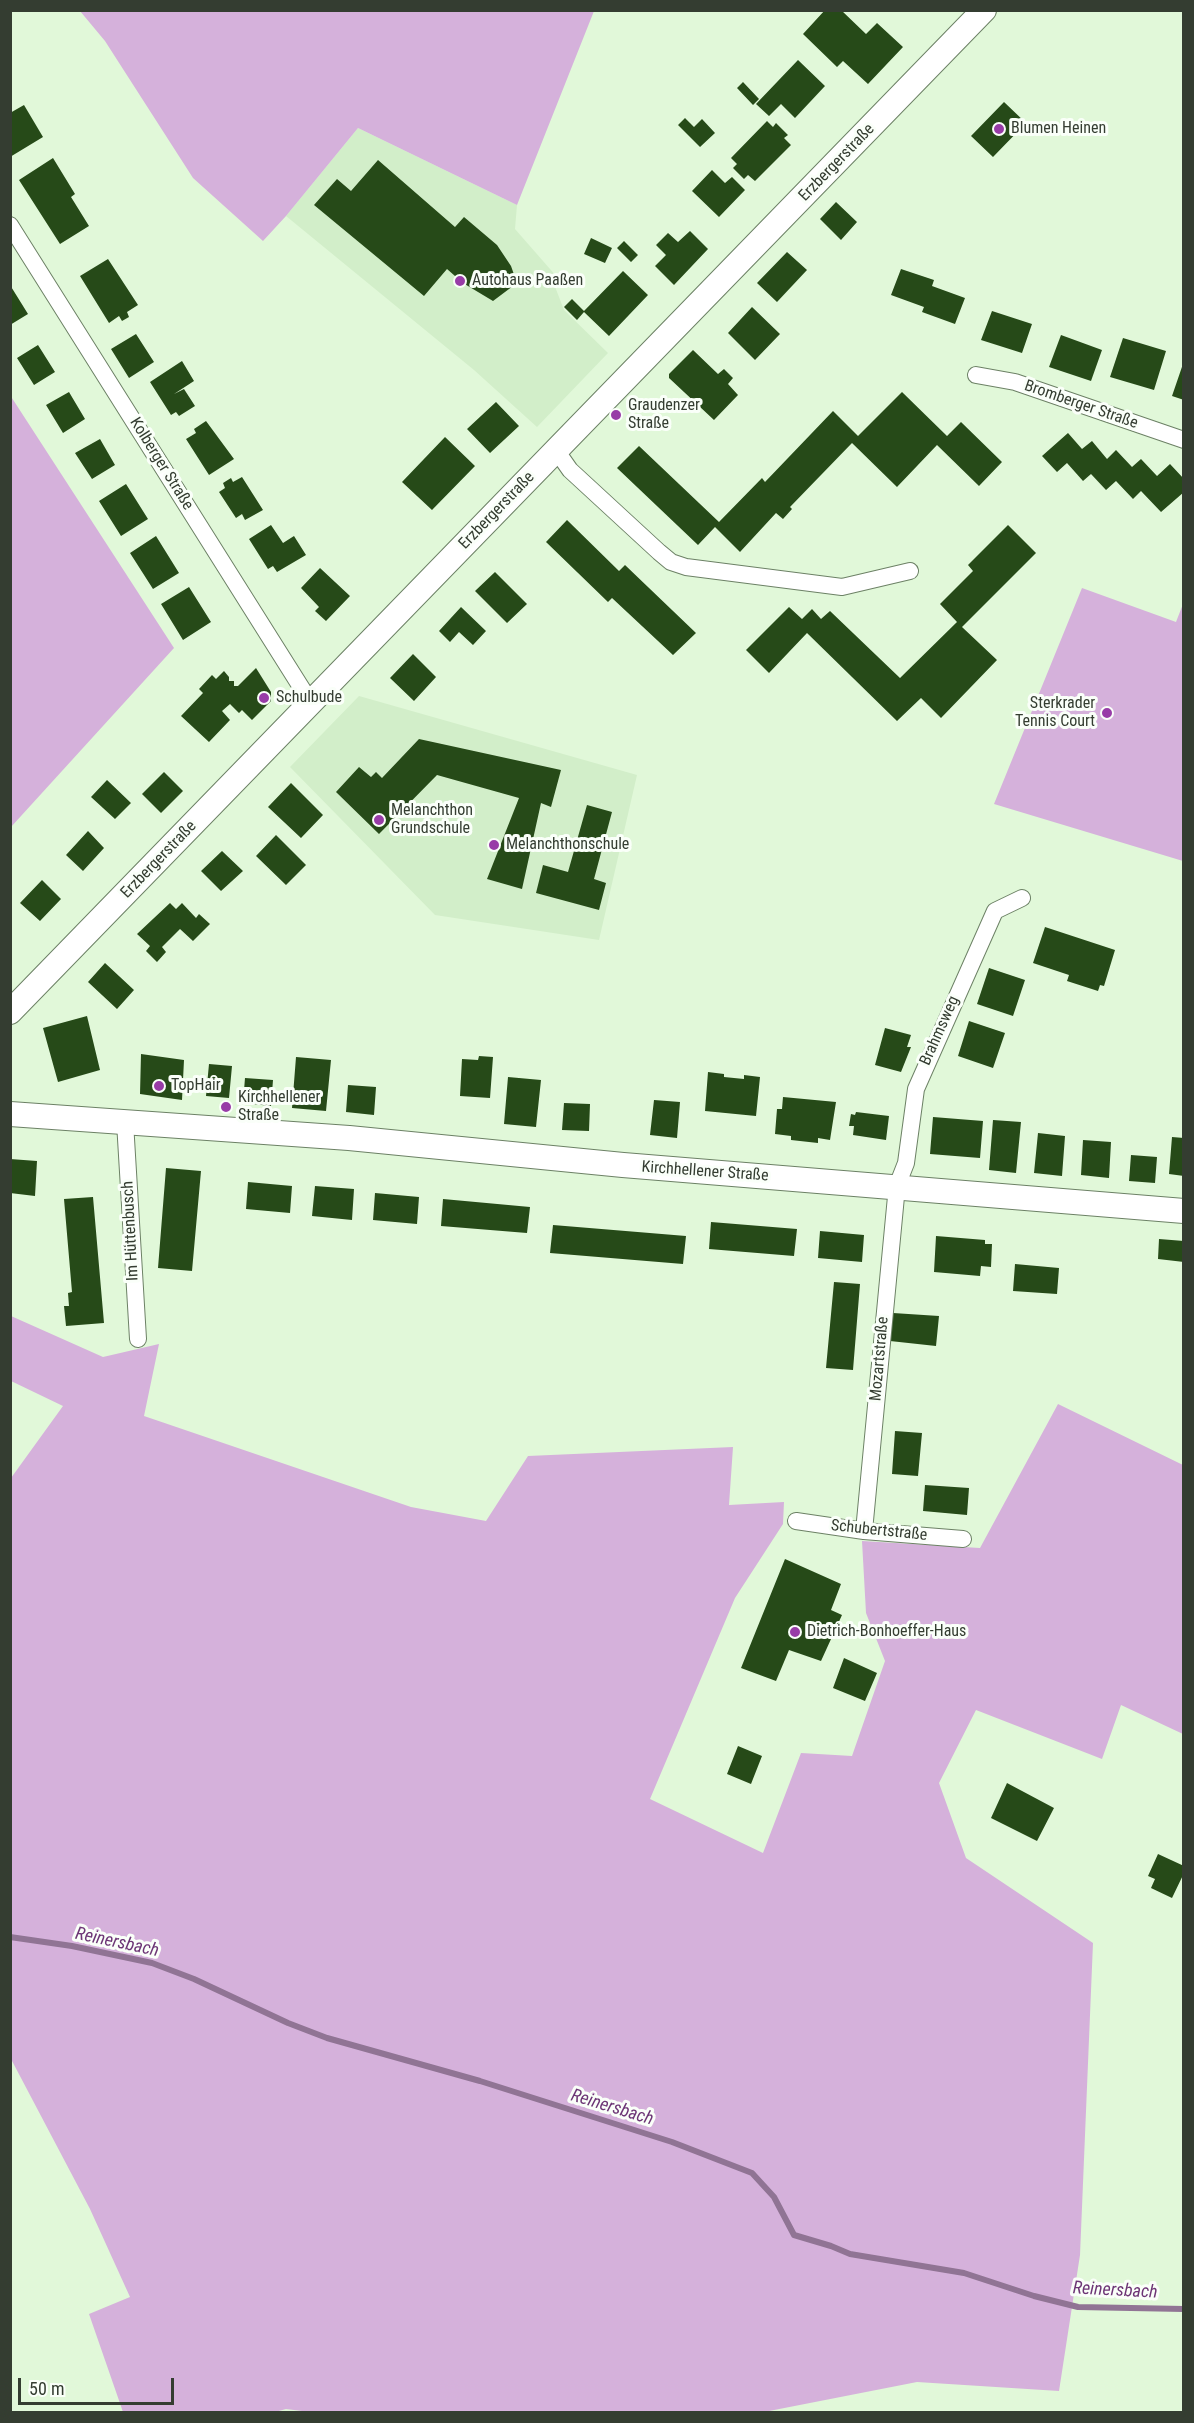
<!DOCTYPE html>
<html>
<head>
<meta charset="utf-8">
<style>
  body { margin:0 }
  #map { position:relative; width:1194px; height:2423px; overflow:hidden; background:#e1f8d9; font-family:"Roboto Condensed",sans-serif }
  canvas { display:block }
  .frame { position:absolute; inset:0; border:12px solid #343d31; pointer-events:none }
  .scale { position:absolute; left:18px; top:2378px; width:156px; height:27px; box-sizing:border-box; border:3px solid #343d31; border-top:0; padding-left:8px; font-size:18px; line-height:21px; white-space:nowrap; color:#343d31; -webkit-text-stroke:4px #fafff9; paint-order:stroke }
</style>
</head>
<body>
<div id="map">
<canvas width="1194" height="2423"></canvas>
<div class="frame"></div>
<div class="scale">50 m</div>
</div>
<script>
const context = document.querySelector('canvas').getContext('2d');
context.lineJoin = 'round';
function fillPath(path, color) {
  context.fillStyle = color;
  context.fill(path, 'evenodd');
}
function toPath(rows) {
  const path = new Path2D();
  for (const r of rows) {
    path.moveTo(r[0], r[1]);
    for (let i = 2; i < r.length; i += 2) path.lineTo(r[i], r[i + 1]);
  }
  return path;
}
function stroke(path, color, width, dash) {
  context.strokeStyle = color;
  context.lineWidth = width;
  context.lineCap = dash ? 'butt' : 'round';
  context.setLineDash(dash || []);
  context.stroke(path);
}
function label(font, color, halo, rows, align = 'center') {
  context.font = font + ' "Roboto Condensed",sans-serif';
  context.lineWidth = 6;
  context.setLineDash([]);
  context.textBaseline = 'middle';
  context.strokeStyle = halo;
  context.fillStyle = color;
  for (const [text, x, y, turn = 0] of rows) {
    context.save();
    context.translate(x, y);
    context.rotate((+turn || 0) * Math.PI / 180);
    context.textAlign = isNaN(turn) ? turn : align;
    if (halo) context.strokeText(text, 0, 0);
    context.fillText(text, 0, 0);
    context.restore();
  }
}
const built = toPath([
  [358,128,517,205,515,229,557,277,554,284,564,310,608,353,537,427,474,370,286,216],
  [359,696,637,775,599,940,435,915,290,767]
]);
const green = toPath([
  [80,11,594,11,517,205,358,128,286,216,263,241,193,178,105,41],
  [10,395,174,648,11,827,10,827],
  [1082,588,1176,622,1183,604,1183,861,994,804],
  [11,1316,103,1357,159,1344,144,1416,411,1507,486,1521,528,1456,733,1447,729,1505,784,1502,783,1524,735,1598,650,1799,763,1853,801,1753,852,1756,885,1661,866,1613,862,1541,980,1548,1058,1404,1183,1465,1183,1734,1121,1705,1102,1759,976,1710,939,1783,966,1858,1093,1943,1080,2255,1059,2391,917,2382,764,2412,310,2412,286,2409,275,2412,123,2412,89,2314,130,2297,90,2209,11,2059,11,1478,63,1406,11,1381]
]);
const stream = toPath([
  [10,1937,72,1946,152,1963,194,1979,288,2023,327,2038,480,2081,672,2142,752,2173,774,2197,794,2235,831,2246,850,2254,964,2273,1034,2296,1078,2307,1184,2309]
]);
const building = toPath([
  [825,10,841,10,866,34,877,23,903,47,868,84,843,61,837,67,803,34],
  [798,60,825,86,795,118,781,104,769,116,756,104],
  [743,82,759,99,753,105,737,88],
  [1004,102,1026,123,993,157,971,136],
  [24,105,43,137,10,157,10,113],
  [685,118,694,127,702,119,715,133,700,147,678,125],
  [767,121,773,127,776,123,788,135,784,138,791,145,755,181,748,175,744,179,733,168,737,164,731,158],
  [53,158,75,194,71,197,89,226,60,244,19,180],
  [378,160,455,227,464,217,497,245,511,266,517,283,493,301,463,283,447,269,424,296,314,205,337,179,351,191],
  [712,170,725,183,732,177,745,190,719,217,692,191],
  [836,202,857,222,841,240,820,219],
  [690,231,708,249,674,285,655,266,666,255,656,245,668,233,678,242],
  [591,238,612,248,605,263,584,254],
  [624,241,638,255,631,262,617,248],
  [787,252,807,270,777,302,757,283],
  [108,259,138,305,127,312,129,317,122,321,119,316,109,323,80,276],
  [901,269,934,280,932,286,965,298,955,324,922,312,924,307,891,295],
  [623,271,648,295,609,336,584,312,577,320,564,307,572,299,584,311],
  [10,285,28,314,10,325],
  [752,307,780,334,755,360,728,333],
  [992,311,1032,324,1022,353,981,340],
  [136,334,154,362,129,378,111,349],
  [1061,335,1102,350,1091,381,1049,367],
  [1123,338,1166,351,1154,390,1110,377],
  [38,345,55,372,34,385,17,358],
  [693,350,718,374,724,369,733,378,728,384,738,395,714,420,669,378,669,374],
  [182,361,194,381,174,394,184,389,195,406,179,416,176,412,171,415,150,382],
  [1184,361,1184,400,1172,396],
  [69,392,85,419,63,433,46,405],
  [902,392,947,436,961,422,1002,462,979,486,937,445,897,487,852,443,790,507,792,509,783,519,776,513,740,552,715,527,698,545,617,468,639,446,719,522,762,478,765,482,833,411,858,436],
  [496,402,519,426,490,453,467,429],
  [206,421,234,459,209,475,186,439,196,433,194,429],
  [1068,433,1082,449,1092,441,1107,459,1116,450,1132,467,1141,459,1157,476,1170,464,1184,479,1184,492,1161,512,1141,491,1133,499,1116,481,1106,490,1091,474,1083,481,1067,463,1057,472,1042,456],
  [445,437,475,466,432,510,402,482],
  [100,439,115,465,92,479,75,453],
  [242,477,263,510,245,520,242,514,236,518,219,492,225,488,223,483,231,478,233,482],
  [126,484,148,519,121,536,99,501],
  [567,520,619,571,625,565,696,633,673,655,612,598,608,602,546,542],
  [271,525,283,543,294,536,306,555,277,572,273,566,268,569,249,539],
  [1008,525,1036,553,962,627,997,660,941,718,921,698,897,721,807,633,769,673,746,650,789,607,802,619,812,609,821,619,830,611,900,678,957,622,940,604,973,571,968,565],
  [156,536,179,573,153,589,130,553],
  [320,568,350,596,326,621,315,611,319,607,301,588],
  [495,572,527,604,507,623,475,591],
  [189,587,211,622,183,640,161,604],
  [461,607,486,631,473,645,459,632,450,642,439,631],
  [413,654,436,677,414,701,390,678],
  [256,668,271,692,271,701,252,720,242,710,239,713,230,704,222,711,230,720,209,742,181,716,203,693,199,689,212,675,216,679,224,671,229,677,229,681,234,681,234,686,238,686],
  [419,739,561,770,551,807,541,803,522,889,487,879,519,798,437,775,379,834,336,792,359,767,371,777,376,772,382,778],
  [164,772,183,791,161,813,142,794],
  [107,780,131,803,115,819,91,797],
  [291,783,323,815,301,838,268,807],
  [587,805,612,812,594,879,606,883,599,910,536,893,543,865,568,872],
  [88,831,104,848,83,871,66,855],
  [276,835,306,865,286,885,256,856],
  [222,851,243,871,221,891,201,871],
  [42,880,61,899,40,921,20,903],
  [170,903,176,909,182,903,196,918,199,914,210,924,193,941,180,929,162,947,166,952,157,962,146,951,150,946,137,934],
  [1045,927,1115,950,1104,986,1100,985,1098,991,1067,981,1069,975,1033,963],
  [105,963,134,990,117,1009,88,982],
  [989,968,1025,980,1013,1016,977,1004],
  [87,1016,100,1070,58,1082,43,1028],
  [969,1021,1005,1033,993,1068,958,1056],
  [885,1028,911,1035,907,1047,911,1047,901,1072,875,1065],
  [141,1054,184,1060,182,1100,140,1094],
  [479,1056,493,1057,490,1098,460,1096,462,1059,478,1060],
  [296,1057,331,1060,326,1111,292,1108],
  [209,1064,232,1066,229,1098,206,1096],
  [708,1072,724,1074,724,1077,744,1079,744,1075,760,1077,756,1116,705,1111],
  [508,1077,541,1080,536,1127,504,1124],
  [245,1078,273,1080,271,1106,243,1103],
  [348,1085,376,1087,374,1115,346,1112],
  [783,1097,836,1102,830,1140,818,1138,818,1143,791,1140,791,1136,775,1134,777,1109,782,1109],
  [654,1100,680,1102,677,1138,650,1135],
  [564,1103,590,1104,589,1131,562,1130],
  [856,1112,889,1116,886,1140,853,1135,854,1126,849,1126,851,1114,855,1115],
  [933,1117,983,1121,980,1158,930,1154],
  [993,1120,1021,1122,1016,1173,989,1170],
  [1038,1133,1065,1136,1062,1176,1034,1173],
  [1172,1137,1184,1138,1184,1176,1169,1174],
  [1083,1140,1111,1142,1109,1178,1081,1175],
  [1131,1155,1157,1157,1155,1183,1129,1181],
  [10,1159,37,1161,35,1196,10,1193],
  [166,1168,201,1171,192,1271,158,1268],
  [248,1182,292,1186,290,1213,246,1209],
  [315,1186,354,1189,352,1220,312,1216],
  [375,1193,419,1197,417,1224,373,1220],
  [93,1197,104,1323,66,1326,64,1306,69,1306,68,1293,72,1292,64,1199],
  [443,1199,530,1207,527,1233,441,1226],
  [711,1222,797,1229,794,1256,709,1249],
  [553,1225,686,1236,683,1264,550,1253],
  [820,1231,864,1235,862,1262,818,1258],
  [936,1236,985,1240,985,1244,992,1244,991,1267,981,1266,980,1276,934,1272],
  [1159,1239,1184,1241,1184,1262,1158,1259],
  [1015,1264,1059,1268,1057,1294,1013,1291],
  [834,1282,860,1284,853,1370,826,1368],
  [893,1313,939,1316,936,1346,890,1341],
  [895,1431,922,1433,918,1476,892,1474],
  [925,1485,969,1488,967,1515,923,1511],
  [785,1559,841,1584,831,1610,842,1615,821,1661,789,1650,776,1681,741,1668],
  [844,1658,877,1673,865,1701,833,1688],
  [738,1746,762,1756,751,1784,727,1774],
  [1007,1783,1054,1808,1037,1841,991,1818],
  [1158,1854,1184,1866,1184,1873,1172,1898,1151,1888,1155,1879,1148,1876]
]);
const street = toPath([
  [10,225,311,703],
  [976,375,1015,382,1184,440],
  [556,450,570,470,659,552,671,562,686,567,842,587,910,571],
  [125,1122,138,1339],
  [796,1521,864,1531,963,1539],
  [864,1531,897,1186,906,1163,916,1089,995,911,1022,898]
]);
const secondary = toPath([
  [10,1012,984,10],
  [10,1114,349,1138,623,1165,1184,1211]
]);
const markers = [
  [999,129,6,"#983ca7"],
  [460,281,6,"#983ca7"],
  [616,415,6,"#983ca7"],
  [264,698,6,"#983ca7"],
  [1107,713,6,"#983ca7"],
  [379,820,6,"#983ca7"],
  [494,845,6,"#983ca7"],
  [159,1086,6,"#983ca7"],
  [226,1107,6,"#983ca7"],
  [795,1632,6,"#983ca7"]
];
const poiNames = [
  ["Blumen Heinen",1011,129],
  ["Autohaus Paaßen",472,281],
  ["Graudenzer",628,406],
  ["Straße",628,424],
  ["Schulbude",276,698],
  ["Sterkrader",1095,704,"right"],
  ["Tennis Court",1095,722,"right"],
  ["Melanchthon",391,811],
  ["Grundschule",391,829],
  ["Melanchthonschule",506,845],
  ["TopHair",171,1086],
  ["Kirchhellener",238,1098],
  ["Straße",238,1116],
  ["Dietrich-Bonhoeffer-Haus",807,1632]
];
const streetNames = [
  ["Erzbergerstraße",837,163,-46],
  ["Bromberger Straße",1081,405,19],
  ["Kolberger Straße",161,464,58],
  ["Erzbergerstraße",497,511,-46],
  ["Erzbergerstraße",159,860,-46],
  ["Brahmsweg",940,1031,-66],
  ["Kirchhellener Straße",705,1172,4],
  ["Im Hüttenbusch",131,1231,-93],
  ["Mozartstraße",880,1359,-85],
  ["Schubertstraße",879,1531,6]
];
const waterNames = [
  ["Reinersbach",117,1943,12],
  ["Reinersbach",612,2108,17],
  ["Reinersbach",1115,2291,3]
];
fillPath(built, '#d2eec9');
fillPath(green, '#d5b1db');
stroke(stream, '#907494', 6);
fillPath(building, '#264a18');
stroke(street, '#6c8165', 18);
stroke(secondary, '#6c8165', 26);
stroke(street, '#fff', 16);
stroke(secondary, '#fff', 24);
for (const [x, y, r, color] of markers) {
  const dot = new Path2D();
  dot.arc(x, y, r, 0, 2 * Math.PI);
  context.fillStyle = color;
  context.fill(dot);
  stroke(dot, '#fafff9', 2);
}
label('16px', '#343d31', '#fafff9', poiNames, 'left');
label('16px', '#343d31', '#fafff9', streetNames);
label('italic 18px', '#6d3676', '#fafff9', waterNames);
</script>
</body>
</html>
